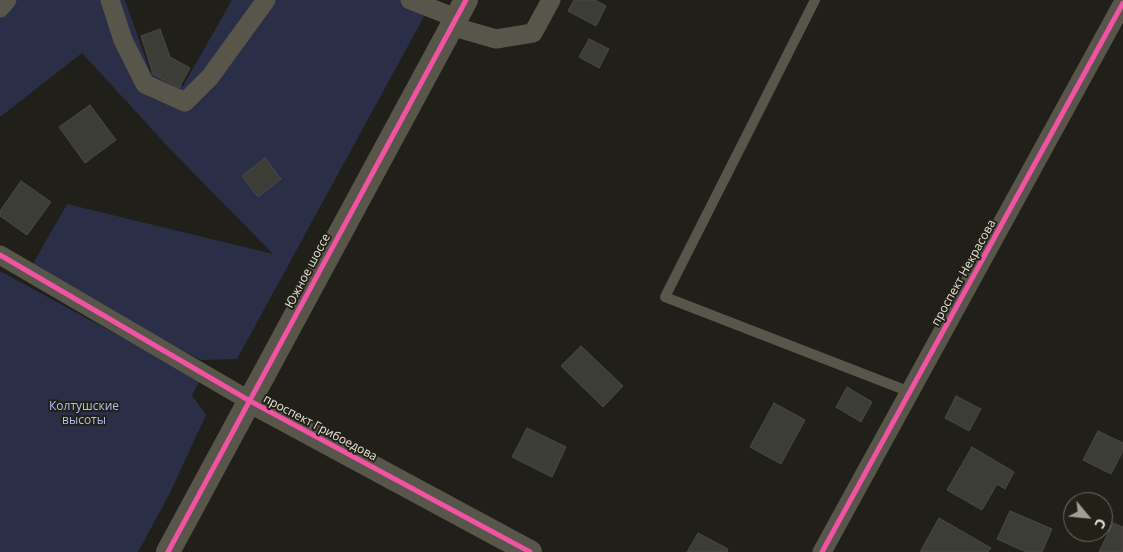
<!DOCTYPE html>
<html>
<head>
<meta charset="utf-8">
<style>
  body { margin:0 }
  #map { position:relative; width:1123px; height:552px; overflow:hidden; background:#201f1a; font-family:"Open Sans",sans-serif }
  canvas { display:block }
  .north { position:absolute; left:1063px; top:492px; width:50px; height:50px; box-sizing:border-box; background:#232117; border:1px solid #706e65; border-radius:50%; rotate:118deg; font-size:14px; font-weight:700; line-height:20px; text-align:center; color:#e4e2db }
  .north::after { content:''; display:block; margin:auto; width:18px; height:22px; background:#9f9e97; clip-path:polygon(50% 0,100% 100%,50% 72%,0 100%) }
</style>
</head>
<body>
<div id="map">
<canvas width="1123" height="552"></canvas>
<div class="north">С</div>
</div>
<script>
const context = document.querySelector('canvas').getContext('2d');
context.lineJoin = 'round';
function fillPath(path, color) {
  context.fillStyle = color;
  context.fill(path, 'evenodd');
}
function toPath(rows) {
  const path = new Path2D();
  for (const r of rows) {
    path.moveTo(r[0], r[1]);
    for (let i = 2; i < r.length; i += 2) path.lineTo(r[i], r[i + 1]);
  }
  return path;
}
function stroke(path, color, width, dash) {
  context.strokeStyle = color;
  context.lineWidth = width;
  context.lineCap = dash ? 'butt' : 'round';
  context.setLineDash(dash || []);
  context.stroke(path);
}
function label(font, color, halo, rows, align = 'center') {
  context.font = font + ' "Open Sans",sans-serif';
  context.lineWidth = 4;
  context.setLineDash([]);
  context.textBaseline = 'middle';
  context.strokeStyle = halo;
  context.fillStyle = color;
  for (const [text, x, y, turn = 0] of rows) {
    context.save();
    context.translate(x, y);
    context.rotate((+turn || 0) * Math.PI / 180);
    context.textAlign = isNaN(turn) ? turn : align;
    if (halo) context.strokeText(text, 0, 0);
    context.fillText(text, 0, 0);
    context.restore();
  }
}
const green = toPath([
  [0,0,125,0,150,71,183,86,232,0,433,0,237,359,201,360,30,269,67,204,273,254,171,150,82,53,0,117],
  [0,271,200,380,192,395,206,415,169,495,138,552,0,552]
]);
const building = toPath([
  [574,0,595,0,606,6,596,26,568,11,574,0],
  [160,29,170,57,190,68,179,88,153,74,141,36,160,29],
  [589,39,609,49,599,68,579,57,589,39],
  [90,105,116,140,85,163,59,127,90,105],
  [265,158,281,179,258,197,242,176,265,158],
  [21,181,51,202,27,235,0,216,0,211,21,181],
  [581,346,623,386,603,407,561,366,581,346],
  [847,387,872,402,861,422,836,407,847,387],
  [956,396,981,409,969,431,945,418,956,396],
  [774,403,805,420,781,464,750,447,774,403],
  [527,428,566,447,552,477,512,457,527,428],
  [1098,431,1123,443,1123,451,1111,474,1083,460,1098,431],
  [972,447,1014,472,1005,489,997,484,982,510,947,490,972,447],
  [1010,511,1052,529,1042,552,1026,552,997,539,1010,511],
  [939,518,991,548,988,552,920,552,939,518],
  [1113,523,1123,527,1123,552,1099,552,1113,523],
  [698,533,728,549,727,552,687,552,698,533]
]);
const service = toPath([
  [815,0,665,297,910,392]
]);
const minor = toPath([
  [110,0,123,40,145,84,185,102,210,77,266,0],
  [410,0,456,18],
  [0,8,7,0],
  [451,26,496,39,533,33,551,0],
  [0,255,250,401],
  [822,552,1123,3]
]);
const tertiary = toPath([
  [250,401,530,552],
  [168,552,466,0]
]);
const cycleway = toPath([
  [0,255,250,401,530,552],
  [168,552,466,0],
  [822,552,1123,3]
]);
const streetNames = [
  ["Южное шоссе",308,271,-62],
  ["проспект Некрасова",964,273,-61],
  ["проспект Грибоедова",320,428,28]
];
const parkNames = [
  ["Колтушские",84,407],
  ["высоты",84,421]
];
fillPath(green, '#2a2f47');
fillPath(building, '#3d3d38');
stroke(building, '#4a4944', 1);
stroke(service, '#58554a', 10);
stroke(minor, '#58554a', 19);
stroke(tertiary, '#58554a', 24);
stroke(cycleway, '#f153a3', 5);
label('12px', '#e4e2db', '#232117', streetNames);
label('12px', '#afbefd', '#232117', parkNames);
</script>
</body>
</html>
